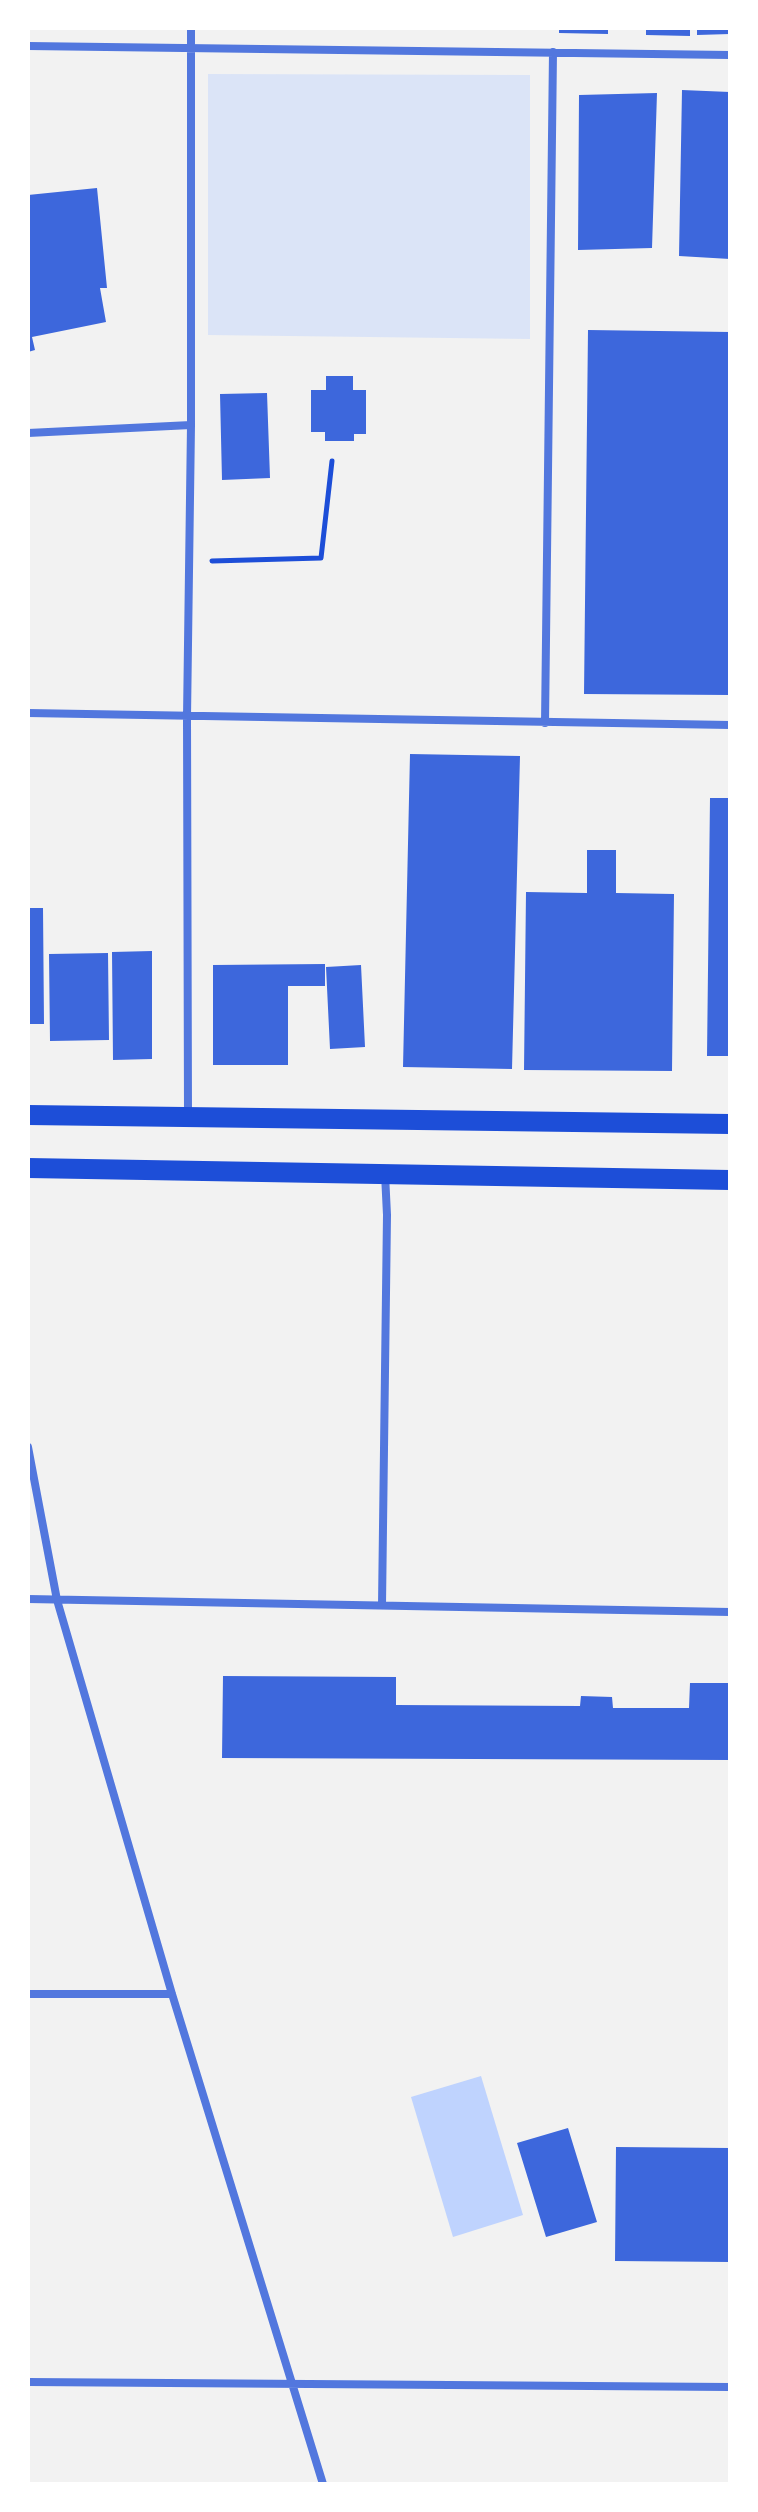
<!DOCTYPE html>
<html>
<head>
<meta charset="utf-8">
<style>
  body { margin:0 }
  #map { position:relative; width:758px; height:2512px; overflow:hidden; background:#f2f2f2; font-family:"Crimson Pro",serif }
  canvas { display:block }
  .frame { position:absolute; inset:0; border:30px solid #fff; pointer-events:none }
</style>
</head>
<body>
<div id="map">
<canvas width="758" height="2512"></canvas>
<div class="frame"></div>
</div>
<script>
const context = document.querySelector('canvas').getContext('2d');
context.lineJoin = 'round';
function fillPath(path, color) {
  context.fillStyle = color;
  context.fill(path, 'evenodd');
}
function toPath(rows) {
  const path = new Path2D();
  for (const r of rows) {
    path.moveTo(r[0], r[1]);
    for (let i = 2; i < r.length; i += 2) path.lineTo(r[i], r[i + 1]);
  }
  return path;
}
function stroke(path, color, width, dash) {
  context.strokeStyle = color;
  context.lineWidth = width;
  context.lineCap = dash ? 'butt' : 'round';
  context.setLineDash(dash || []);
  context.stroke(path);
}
const green = toPath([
  [208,74,530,75,530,339,208,335]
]);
const water = toPath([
  [481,2076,523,2215,453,2237,411,2097]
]);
const building = toPath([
  [559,28,608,28,608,34,559,33],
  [646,28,690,28,690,36,646,35],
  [697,28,730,28,730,34,697,35],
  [682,90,730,92,730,259,679,256],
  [657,93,652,248,578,250,579,95],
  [97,188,107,288,100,288,106,322,32,337,35,350,28,352,28,195],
  [588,330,730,332,730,695,584,694],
  [326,376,353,376,353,390,366,390,366,434,354,434,354,441,325,441,325,432,311,432,311,390,326,390],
  [267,393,270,478,222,480,220,394],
  [410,754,520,756,512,1069,403,1067],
  [710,798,730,798,730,1056,707,1056],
  [587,850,616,850,616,893,674,894,672,1071,524,1070,526,892,587,893],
  [28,908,43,908,44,1024,28,1024],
  [152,951,152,1059,113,1060,112,952],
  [108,953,109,1040,50,1041,49,954],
  [325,964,325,986,288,986,288,1065,213,1065,213,965],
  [361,965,365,1047,330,1049,326,967],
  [223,1676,396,1677,396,1705,580,1706,581,1696,612,1697,613,1708,689,1708,690,1683,730,1683,730,1760,222,1758],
  [568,2128,597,2222,546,2237,517,2143],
  [616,2147,730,2148,730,2262,615,2261]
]);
const path = toPath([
  [212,561,321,558,332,461]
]);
const minor = toPath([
  [28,46,730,55],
  [28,433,191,425],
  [28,713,730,725],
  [545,723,553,52],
  [188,1115,187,717,191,425,191,28],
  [28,1447,57,1600,172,1994,323,2484],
  [28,1599,730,1612],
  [382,1605,387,1215,385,1174],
  [28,1994,172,1994],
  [28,2382,730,2387]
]);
const primary = toPath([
  [28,1115,730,1124],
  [28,1168,730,1180]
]);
fillPath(green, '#dbe4f7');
fillPath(water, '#bfd3fe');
fillPath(building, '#3d67dc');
stroke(path, '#1d4ed8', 5);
stroke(minor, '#5277de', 8);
stroke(primary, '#1d4ed8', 20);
</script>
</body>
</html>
